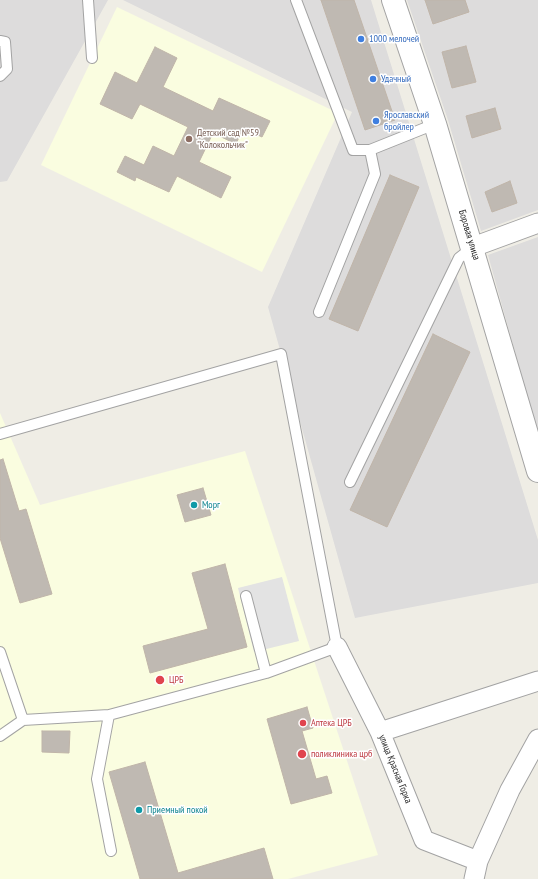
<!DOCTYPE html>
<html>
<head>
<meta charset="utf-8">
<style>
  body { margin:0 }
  canvas { display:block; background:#efede5 }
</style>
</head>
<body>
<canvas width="538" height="879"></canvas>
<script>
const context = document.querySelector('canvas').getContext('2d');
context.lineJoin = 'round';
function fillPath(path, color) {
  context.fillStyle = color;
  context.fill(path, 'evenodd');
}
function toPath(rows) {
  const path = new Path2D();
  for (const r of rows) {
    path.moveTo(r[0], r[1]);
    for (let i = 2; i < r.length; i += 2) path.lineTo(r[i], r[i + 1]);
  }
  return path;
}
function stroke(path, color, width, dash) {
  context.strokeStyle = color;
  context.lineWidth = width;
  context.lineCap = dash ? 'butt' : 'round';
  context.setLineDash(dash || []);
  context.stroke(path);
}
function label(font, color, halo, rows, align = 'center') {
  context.font = font + ' "PT Sans Narrow",sans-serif';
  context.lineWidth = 3;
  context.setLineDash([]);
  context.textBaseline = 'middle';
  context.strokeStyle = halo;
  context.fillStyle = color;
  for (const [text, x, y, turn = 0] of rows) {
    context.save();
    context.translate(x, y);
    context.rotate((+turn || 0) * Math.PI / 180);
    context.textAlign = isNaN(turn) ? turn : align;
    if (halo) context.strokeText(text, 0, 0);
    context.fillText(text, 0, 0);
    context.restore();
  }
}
const residential = toPath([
  [0,0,108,0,7,181,0,182],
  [123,0,371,0,538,540,538,583,355,618,268,307,352,112],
  [407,0,538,0,538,210,481,231,448,120],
  [538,237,538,435,488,255]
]);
const education = toPath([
  [117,7,338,113,262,272,41,165],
  [0,413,40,505,245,451,378,855,288,879,0,879]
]);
const parking = toPath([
  [282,577,299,641,254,652,238,588]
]);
const building = toPath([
  [321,0,354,0,395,120,365,130,321,0],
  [425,0,465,0,469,12,433,24,425,0],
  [466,46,476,82,452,88,442,52,466,46],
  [155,47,177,58,163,87,213,111,219,98,270,121,262,137,243,128,236,144,213,133,199,162,231,177,221,198,177,176,169,192,136,177,135,181,117,172,125,156,144,165,153,146,174,156,188,127,140,104,132,119,100,104,115,72,137,83,155,47],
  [495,108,501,129,472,138,466,116,495,108],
  [390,175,419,187,358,331,329,319,390,175],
  [510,181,517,203,492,212,485,192,510,181],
  [433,334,470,352,387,527,350,510,433,334],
  [3,459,19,511,26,509,52,594,20,603,0,538,0,460,3,459],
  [203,488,211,515,185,522,177,495,203,488],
  [225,564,247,647,150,673,143,646,208,629,192,573,225,564],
  [307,707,313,728,302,731,316,779,327,776,332,793,291,804,267,719,307,707],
  [42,731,70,731,69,753,42,752,42,731],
  [145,762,178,873,264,848,273,879,140,879,109,772,145,762]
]);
const service = toPath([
  [88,0,92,58],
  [296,0,353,150,370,150,435,124],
  [0,41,5,42,7,69,0,76],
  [319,312,375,174,370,150],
  [0,434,281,354,337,647,266,673,109,715,23,720,0,652],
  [350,482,459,258,473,247],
  [246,596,266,673],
  [109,715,97,779,111,851],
  [0,736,23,720]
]);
const minor = toPath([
  [473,247,538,223],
  [337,647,380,732,424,840,478,861],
  [380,732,538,681],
  [474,879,478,861,510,790,538,739]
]);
const tertiary = toPath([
  [393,0,435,124,538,471]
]);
const markers = [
  [361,39,4,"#3f7fe0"],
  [373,79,4,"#3f7fe0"],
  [376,121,4,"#3f7fe0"],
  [189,139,4,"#8d6e63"],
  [194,505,4,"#0f9aa8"],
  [160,680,5,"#e0444e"],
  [303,723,4,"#e0444e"],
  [302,754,5,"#e0444e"],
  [139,810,4,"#0f9aa8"]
];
const shopNames = [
  ["1000 мелочей",369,39],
  ["Удачный",381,79],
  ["Ярославский",384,115],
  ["бройлер",384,127]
];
const educationNames = [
  ["Детский сад №59",197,133],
  ["\"Колокольчик\"",197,145]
];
const streetNames = [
  ["Боровая улица",469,235,73],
  ["улица Красная Горка",395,769,68]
];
const cultureNames = [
  ["Морг",202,505],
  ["Приемный покой",147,810]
];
const healthNames = [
  ["ЦРБ",169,680],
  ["Аптека ЦРБ",311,723],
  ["поликлиника црб",311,754]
];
fillPath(residential, '#dddcdc');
fillPath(education, '#fafde0');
fillPath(parking, '#e3e3e3');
fillPath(building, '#bfb9b2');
stroke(building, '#c0b5a9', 1);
stroke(service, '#a3a3a3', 12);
stroke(minor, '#a3a3a3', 21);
stroke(tertiary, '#a3a3a3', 24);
stroke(service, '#fff', 10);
stroke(minor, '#fff', 19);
stroke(tertiary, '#fff', 22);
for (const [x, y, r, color] of markers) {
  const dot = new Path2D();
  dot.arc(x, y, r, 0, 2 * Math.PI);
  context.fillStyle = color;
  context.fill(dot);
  stroke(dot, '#fff', 1.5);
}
label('10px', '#366cbe', '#fff', shopNames, 'left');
label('10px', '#785e54', '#fff', educationNames, 'left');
label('10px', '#1f1f1f', '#fff', streetNames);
label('10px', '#0d838f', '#fff', cultureNames, 'left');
label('10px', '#be3a42', '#fff', healthNames, 'left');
</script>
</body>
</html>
